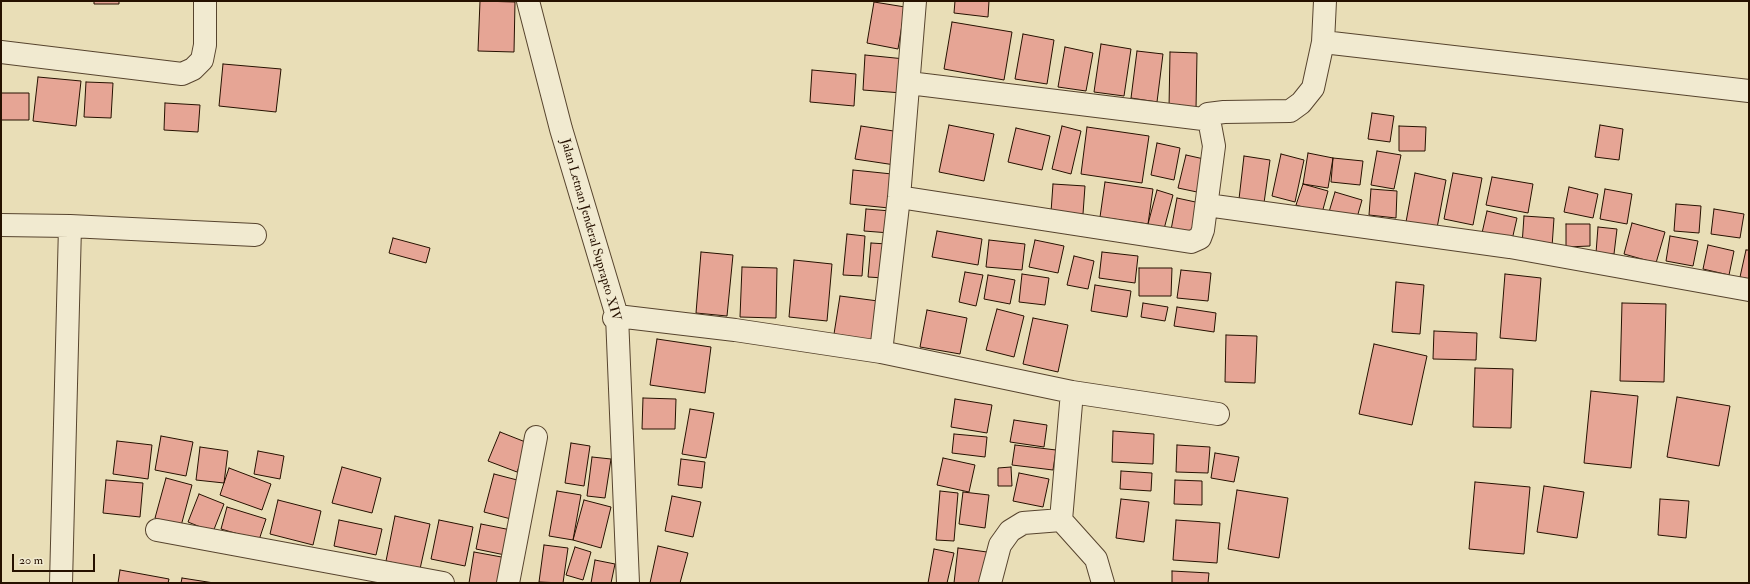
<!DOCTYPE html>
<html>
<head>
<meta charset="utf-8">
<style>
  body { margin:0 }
  #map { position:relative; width:1750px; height:584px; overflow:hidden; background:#e9deb7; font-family:"IM FELL Double Pica",serif }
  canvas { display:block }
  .frame { position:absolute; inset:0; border:2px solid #261100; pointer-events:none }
  .scale { position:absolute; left:12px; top:554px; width:83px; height:18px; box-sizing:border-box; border:2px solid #261100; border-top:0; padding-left:5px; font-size:12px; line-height:14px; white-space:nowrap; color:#261100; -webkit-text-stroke:3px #f1ead0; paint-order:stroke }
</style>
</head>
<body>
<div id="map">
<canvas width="1750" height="584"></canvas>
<div class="frame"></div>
<div class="scale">20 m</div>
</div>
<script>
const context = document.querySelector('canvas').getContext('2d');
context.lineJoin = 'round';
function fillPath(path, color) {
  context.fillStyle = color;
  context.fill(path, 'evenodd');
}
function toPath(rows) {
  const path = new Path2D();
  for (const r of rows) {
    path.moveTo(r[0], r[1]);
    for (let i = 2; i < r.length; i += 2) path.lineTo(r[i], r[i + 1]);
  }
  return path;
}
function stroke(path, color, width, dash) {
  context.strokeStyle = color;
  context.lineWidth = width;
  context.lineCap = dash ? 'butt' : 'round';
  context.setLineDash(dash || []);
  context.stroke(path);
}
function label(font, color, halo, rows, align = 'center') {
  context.font = font + ' "IM FELL Double Pica",serif';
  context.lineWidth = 4;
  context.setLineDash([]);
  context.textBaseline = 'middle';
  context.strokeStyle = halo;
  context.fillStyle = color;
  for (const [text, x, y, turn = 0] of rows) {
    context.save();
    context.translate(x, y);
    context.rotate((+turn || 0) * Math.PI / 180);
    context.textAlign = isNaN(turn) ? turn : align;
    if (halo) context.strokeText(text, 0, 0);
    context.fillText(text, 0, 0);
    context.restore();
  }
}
const building = toPath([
  [94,1,119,1,119,4,94,4,94,1],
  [480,1,515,2,514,52,478,51,480,1],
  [955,1,989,1,988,17,954,13,955,1],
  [874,2,905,7,898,49,867,43,874,2],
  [952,22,1012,32,1004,80,944,69,952,22],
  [1023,34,1054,40,1047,84,1015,79,1023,34],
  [1101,44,1131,49,1124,96,1094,92,1101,44],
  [1065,47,1093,53,1086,91,1058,87,1065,47],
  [1137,51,1163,54,1157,102,1131,98,1137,51],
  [1170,52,1197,53,1196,109,1169,108,1170,52],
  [865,55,905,59,902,93,863,90,865,55],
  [223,64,281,69,276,112,219,106,223,64],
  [812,70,856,74,854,106,810,102,812,70],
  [38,77,81,81,76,126,33,121,38,77],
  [86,82,113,83,111,118,84,117,86,82],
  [1,93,29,93,29,120,1,120,1,93],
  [165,103,200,105,198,132,164,130,165,103],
  [1372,113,1394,116,1390,142,1368,139,1372,113],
  [949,125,994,134,984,181,939,172,949,125],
  [1600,125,1623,129,1619,160,1595,157,1600,125],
  [861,126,900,132,895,165,855,159,861,126],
  [1062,126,1081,131,1071,174,1052,169,1062,126],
  [1399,126,1426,127,1425,151,1399,151,1399,126],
  [1087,127,1149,136,1142,183,1081,174,1087,127],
  [1016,128,1050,136,1042,170,1008,162,1016,128],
  [1157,143,1180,148,1174,180,1151,175,1157,143],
  [1377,151,1401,155,1394,189,1371,185,1377,151],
  [1308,153,1333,158,1328,188,1303,184,1308,153],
  [1281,154,1304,160,1295,202,1272,196,1281,154],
  [1186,155,1204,159,1197,192,1178,188,1186,155],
  [1244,156,1270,160,1264,203,1239,199,1244,156],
  [1333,158,1363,161,1360,185,1331,182,1333,158],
  [853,170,892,174,889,208,850,204,853,170],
  [1415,173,1446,180,1437,228,1406,222,1415,173],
  [1453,173,1482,178,1473,225,1444,219,1453,173],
  [1492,177,1533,184,1528,213,1486,205,1492,177],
  [1105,182,1153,189,1148,224,1100,217,1105,182],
  [1053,184,1085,186,1083,214,1051,212,1053,184],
  [1303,184,1328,191,1322,213,1296,205,1303,184],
  [1569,187,1598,194,1593,218,1564,212,1569,187],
  [1371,189,1397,191,1396,218,1369,215,1371,189],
  [1605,189,1632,194,1627,224,1600,219,1605,189],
  [1157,190,1173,195,1164,229,1148,224,1157,190],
  [1335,192,1362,200,1356,221,1329,212,1335,192],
  [1177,198,1200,203,1194,235,1171,230,1177,198],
  [1676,204,1701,206,1699,233,1674,231,1676,204],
  [866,209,891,211,890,233,864,231,866,209],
  [1714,209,1744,214,1740,238,1711,234,1714,209],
  [1487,211,1517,218,1512,240,1482,233,1487,211],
  [1524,216,1554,218,1552,247,1522,245,1524,216],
  [1632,223,1665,232,1656,263,1624,254,1632,223],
  [1566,224,1590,224,1590,246,1566,247,1566,224],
  [1598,227,1617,229,1614,254,1596,253,1598,227],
  [937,231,982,239,978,265,932,257,937,231],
  [847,234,865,236,862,276,843,275,847,234],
  [1670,236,1698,241,1693,266,1666,261,1670,236],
  [393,238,430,248,426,263,389,253,393,238],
  [989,240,1025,244,1022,270,986,267,989,240],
  [1035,240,1064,246,1058,273,1029,267,1035,240],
  [871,243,887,244,884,278,868,277,871,243],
  [1708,245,1734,251,1729,275,1703,269,1708,245],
  [1746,250,1749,250,1749,279,1740,277,1746,250],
  [701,252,733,255,727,316,696,313,701,252],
  [1102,252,1138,256,1135,283,1099,278,1102,252],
  [1074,256,1094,261,1088,289,1067,285,1074,256],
  [794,260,832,264,827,321,789,317,794,260],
  [742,267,777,268,776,318,740,317,742,267],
  [1139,268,1172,268,1171,296,1139,296,1139,268],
  [1181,270,1211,273,1208,301,1177,298,1181,270],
  [965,272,983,275,976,306,959,302,965,272],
  [1022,274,1049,278,1045,305,1019,302,1022,274],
  [1505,274,1541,278,1536,341,1500,338,1505,274],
  [988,275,1015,280,1010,304,984,299,988,275],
  [1396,282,1424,285,1420,334,1392,332,1396,282],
  [1095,285,1131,291,1127,317,1091,311,1095,285],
  [840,296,878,301,872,340,834,334,840,296],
  [1143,303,1168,307,1165,321,1141,317,1143,303],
  [1622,303,1666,304,1664,382,1620,381,1622,303],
  [1177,307,1216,313,1214,332,1174,326,1177,307],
  [997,309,1024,316,1014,357,986,350,997,309],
  [927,310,967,318,960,354,920,347,927,310],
  [1033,318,1068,325,1058,372,1023,364,1033,318],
  [1434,331,1477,333,1476,360,1433,359,1434,331],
  [1226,335,1257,336,1255,383,1225,382,1226,335],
  [657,339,711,347,705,393,650,385,657,339],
  [1374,344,1427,356,1412,425,1359,414,1374,344],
  [1475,368,1513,369,1511,428,1473,427,1475,368],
  [1591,391,1638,396,1631,468,1584,463,1591,391],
  [1677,397,1730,406,1719,466,1667,457,1677,397],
  [643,398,676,399,675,429,642,429,643,398],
  [955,399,992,405,987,433,951,427,955,399],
  [690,409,714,413,706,458,682,454,690,409],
  [1014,420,1047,425,1044,447,1010,442,1014,420],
  [1113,431,1154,434,1153,464,1112,462,1113,431],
  [500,432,528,443,517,472,488,461,500,432],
  [954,434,987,437,985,457,952,453,954,434],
  [161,436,193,442,186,476,155,470,161,436],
  [117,441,152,445,148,479,113,474,117,441],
  [571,443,590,446,584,486,565,483,571,443],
  [1015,445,1056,450,1053,470,1012,465,1015,445],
  [1177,445,1210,447,1208,473,1176,472,1177,445],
  [200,447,228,451,224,483,196,480,200,447],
  [258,451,284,456,280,479,254,474,258,451],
  [1215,453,1239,457,1234,482,1211,478,1215,453],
  [592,457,611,459,605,498,587,496,592,457],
  [943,458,975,465,969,492,937,485,943,458],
  [681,459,705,462,702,488,678,485,681,459],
  [342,467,381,478,372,513,332,503,342,467],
  [1011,467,1012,486,998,486,998,468,1011,467],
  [229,468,271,484,262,510,220,495,229,468],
  [1121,471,1152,473,1151,491,1120,489,1121,471],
  [1019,473,1049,479,1043,507,1013,501,1019,473],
  [494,474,521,481,511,519,484,512,494,474],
  [166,478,192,485,181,526,155,518,166,478],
  [106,480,143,483,140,517,103,513,106,480],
  [1175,480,1202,481,1202,505,1174,504,1175,480],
  [1475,482,1530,487,1524,554,1469,549,1475,482],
  [1544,486,1584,492,1577,538,1537,532,1544,486],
  [1237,490,1288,498,1279,558,1228,549,1237,490],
  [557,491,581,495,573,540,549,536,557,491],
  [940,491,958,493,954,541,936,540,940,491],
  [963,492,989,495,985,528,959,524,963,492],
  [199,494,224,504,213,532,188,522,199,494],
  [672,496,701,502,693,537,665,531,672,496],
  [1121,499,1149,502,1144,542,1116,538,1121,499],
  [1660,499,1689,501,1686,538,1658,535,1660,499],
  [278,500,321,511,313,545,270,534,278,500],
  [584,500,611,507,601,548,573,540,584,500],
  [227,507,266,519,259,540,221,529,227,507],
  [395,516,430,524,420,569,386,561,395,516],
  [339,520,382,529,376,555,334,546,339,520],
  [439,520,473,527,465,566,431,559,439,520],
  [1176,520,1220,523,1217,563,1173,560,1176,520],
  [481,524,511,530,505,555,476,549,481,524],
  [544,545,568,548,563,583,539,582,544,545],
  [658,546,688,553,680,583,650,583,658,546],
  [575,547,591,552,583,580,566,575,575,547],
  [958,548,987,552,984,583,954,583,958,548],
  [934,549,954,553,947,583,928,583,934,549],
  [474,552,507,558,503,583,469,583,474,552],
  [595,560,615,564,611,583,591,583,595,560],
  [120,570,169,579,168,583,118,583,120,570],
  [1172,571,1209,573,1208,583,1172,583,1172,571],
  [182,578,214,583,181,583,182,578]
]);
const street = toPath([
  [528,1,561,129,617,316,628,583],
  [1323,42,1749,91],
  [1,52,182,74,193,69,202,60,205,45,205,1],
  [1208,114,1224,112,1290,111,1301,103,1313,88,1323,42,1325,1],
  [899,197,1191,242,1200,238,1203,230,1214,146,1208,114,1203,119,909,83],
  [1207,205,1510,247,1749,290],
  [1,225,70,226,255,235],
  [614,318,617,316,735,330,881,352,1072,392,1218,414],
  [881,352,899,197,915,1],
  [1072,392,1061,520,1096,559,1103,583],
  [157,530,443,583],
  [61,583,70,226],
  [508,583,536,437],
  [990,583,1000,545,1010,531,1023,523,1061,520]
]);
const streetNames = [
  ["Jalan Letnan Jenderal Suprapto XIV",590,230,74]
];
fillPath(building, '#e6a595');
stroke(building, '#261100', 1);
stroke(street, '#57442e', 24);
stroke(street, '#f1ead0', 22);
label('13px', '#261100', '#f1ead0', streetNames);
</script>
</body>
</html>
